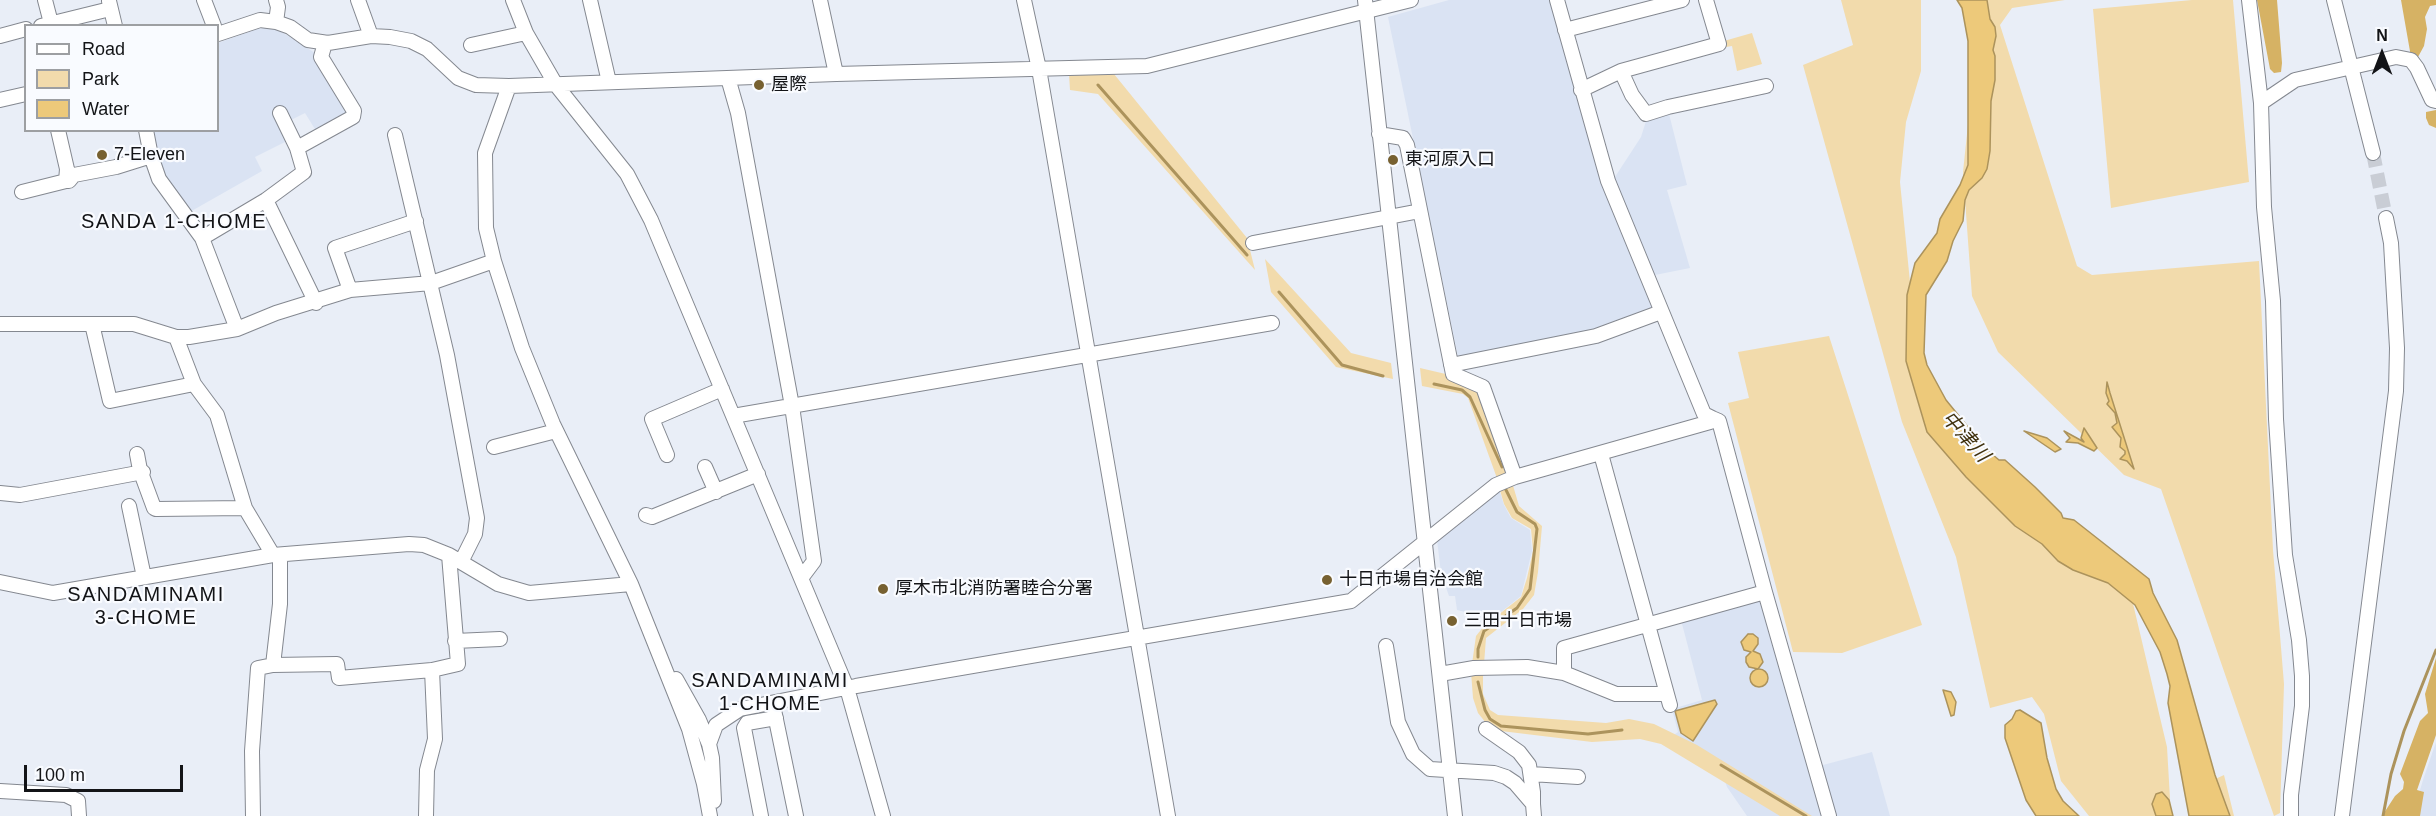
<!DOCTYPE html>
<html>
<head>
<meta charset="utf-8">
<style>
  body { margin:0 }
  #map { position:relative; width:2436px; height:816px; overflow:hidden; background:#e9eef7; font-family:Arial,sans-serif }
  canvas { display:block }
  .legend { position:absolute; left:24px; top:24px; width:195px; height:108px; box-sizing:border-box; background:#f9fbff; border:2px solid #9d9fa2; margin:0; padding:8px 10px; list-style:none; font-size:18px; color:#131417 }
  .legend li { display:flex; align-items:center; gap:12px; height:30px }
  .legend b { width:30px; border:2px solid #9d9fa2 }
  .north { position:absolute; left:2352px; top:24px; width:60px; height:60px; -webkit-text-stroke:4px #f9fbff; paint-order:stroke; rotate:0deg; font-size:16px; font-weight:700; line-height:24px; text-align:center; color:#131417 }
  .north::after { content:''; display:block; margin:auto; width:21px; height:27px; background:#131417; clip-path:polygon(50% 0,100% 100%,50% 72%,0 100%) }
  .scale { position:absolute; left:24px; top:765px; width:159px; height:27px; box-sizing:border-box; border:3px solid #131417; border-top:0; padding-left:8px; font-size:18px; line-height:21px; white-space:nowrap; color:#131417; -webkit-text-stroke:4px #f9fbff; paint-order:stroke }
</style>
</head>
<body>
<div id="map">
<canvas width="2436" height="816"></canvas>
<ul class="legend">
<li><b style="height:8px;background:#fff"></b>Road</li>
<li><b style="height:16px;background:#f2dbac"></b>Park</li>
<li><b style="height:16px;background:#edc97a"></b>Water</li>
</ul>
<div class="north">N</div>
<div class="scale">100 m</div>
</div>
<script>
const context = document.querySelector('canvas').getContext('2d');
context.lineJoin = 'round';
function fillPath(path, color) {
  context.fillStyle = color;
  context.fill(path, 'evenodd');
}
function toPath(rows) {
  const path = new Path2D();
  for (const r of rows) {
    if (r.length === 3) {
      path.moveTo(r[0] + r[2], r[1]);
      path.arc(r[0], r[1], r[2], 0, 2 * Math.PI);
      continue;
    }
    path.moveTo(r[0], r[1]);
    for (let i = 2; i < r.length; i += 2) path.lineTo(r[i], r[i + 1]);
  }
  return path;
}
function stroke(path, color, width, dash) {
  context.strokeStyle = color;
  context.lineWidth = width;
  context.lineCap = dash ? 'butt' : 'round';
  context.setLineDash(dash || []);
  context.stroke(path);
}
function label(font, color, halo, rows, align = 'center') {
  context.font = font + ' Arial,"Noto Sans JP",sans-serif';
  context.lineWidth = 4.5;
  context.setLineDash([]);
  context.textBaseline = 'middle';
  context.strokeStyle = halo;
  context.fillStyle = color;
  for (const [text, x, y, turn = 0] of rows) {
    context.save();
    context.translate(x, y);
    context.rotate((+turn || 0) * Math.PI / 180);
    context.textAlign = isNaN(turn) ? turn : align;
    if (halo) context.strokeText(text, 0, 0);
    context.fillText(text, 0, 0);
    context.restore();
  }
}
const built = toPath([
  [1449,0,1551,0,1604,183,1653,311,1581,336,1458,357,1388,17],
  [274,27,315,53,352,111,318,134,305,113,287,122,289,140,255,157,262,171,188,213,166,183,148,131,218,130,218,43,257,29],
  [1668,110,1687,185,1667,190,1690,268,1650,276,1613,180,1641,137,1647,118],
  [1499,489,1504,505,1511,518,1530,530,1532,551,1521,596,1501,612,1477,615,1457,610,1455,596,1449,596,1441,573,1437,540],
  [1759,597,1763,600,1824,816,1747,816,1727,787,1721,770,1668,739,1678,732,1672,709,1702,700,1681,620],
  [2436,742,2436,816,2412,816,2424,777],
  [1872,752,1890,816,1832,816,1820,770,1823,765]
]);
const green = toPath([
  [1841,0,1921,0,1921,71,1906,122,1900,182,1922,402,2130,591,2167,747,2171,816,2089,816,2061,781,2044,714,2032,697,1990,708,1956,557,1902,422,1803,65,1853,45],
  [1981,0,2065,0,2012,8,2000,25,2077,266,2092,275,2259,261,2273,550,2284,684,2280,813,2274,816,2161,489,2124,475,1998,352,1972,296,1963,172],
  [2192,0,2233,0,2249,182,2111,208,2093,9],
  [1752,33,1762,64,1737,71,1732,46,1726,47,1724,41],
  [1069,74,1114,74,1247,238,1255,270,1098,94,1070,90],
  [1265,259,1351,353,1391,363,1393,379,1336,367,1271,292],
  [1829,336,1922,625,1842,653,1793,652,1728,403,1749,398,1738,352],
  [1420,368,1450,375,1479,391,1513,476,1498,481,1468,398,1463,394,1422,386],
  [1512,482,1519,506,1542,526,1538,572,1534,595,1523,609,1486,638,1484,664,1472,664,1476,636,1484,626,1521,597,1527,578,1533,551,1531,529,1512,518,1504,504,1499,487],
  [1483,671,1483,694,1490,710,1498,715,1606,723,1629,719,1654,724,1697,745,1812,816,1780,816,1661,744,1640,739,1592,742,1501,731,1486,723,1478,713,1473,698,1471,672],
  [2224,775,2234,816,2212,816,2211,781]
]);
const forest = toPath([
  [2257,0,2277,0,2282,63,2281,72,2274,73,2270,69],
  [2401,0,2436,0,2436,5,2430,6,2425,17,2427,29,2424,46,2418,57,2411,57],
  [2436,110,2436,128,2429,125,2426,118,2426,112],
  [2436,658,2436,735,2417,790,2424,792,2420,816,2382,816,2395,796,2403,789,2404,782,2400,774,2420,721,2428,713,2425,694]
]);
const water = toPath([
  [1957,0,1987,0,1990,19,1995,27,1996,36,1993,50,1995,56,1995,80,1991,101,1990,151,1987,169,1982,178,1969,190,1965,200,1963,221,1953,241,1947,261,1926,295,1924,353,1927,365,1946,400,1986,449,1999,460,2005,460,2035,487,2061,513,2063,518,2074,520,2149,579,2153,593,2177,640,2215,775,2230,816,2189,816,2168,703,2170,686,2167,674,2160,652,2135,605,2108,583,2073,570,2058,561,2042,544,2015,526,1966,477,1927,432,1906,361,1907,295,1915,263,1937,233,1940,219,1960,185,1968,165,1968,41,1962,8,1957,0],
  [2107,382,2110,393,2134,469,2127,461,2120,459,2125,454,2125,451,2120,447,2121,438,2112,427,2117,423,2115,413,2107,404,2109,401,2106,393,2107,382],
  [2084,428,2097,448,2094,451,2078,443,2066,442,2070,438,2064,431,2084,442,2081,438,2084,428],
  [2024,431,2047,438,2061,449,2055,452,2024,431],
  [1748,634,1753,634,1758,638,1758,644,1753,651,1760,654,1763,662,1758,669,1749,667,1746,662,1746,657,1751,652,1744,650,1741,642,1748,634],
  [1759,678,9],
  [1943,690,1951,692,1956,702,1954,715,1951,716,1943,690],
  [1715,700,1717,704,1693,741,1681,733,1675,711,1715,700],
  [2020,710,2041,723,2047,758,2056,789,2063,801,2079,816,2036,816,2026,800,2005,738,2005,725,2012,719,2016,711,2020,710],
  [2162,792,2169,800,2173,816,2156,816,2152,804,2156,794,2162,792]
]);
const stream = toPath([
  [1098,85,1247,255],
  [1279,292,1342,365,1383,376],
  [1434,384,1462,390,1470,397,1502,467],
  [1478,657,1478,649,1484,631,1517,608,1530,589,1537,529,1535,524,1517,512,1506,490],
  [1478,682,1485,710,1490,719,1501,726,1588,734,1622,730],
  [1721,765,1806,816],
  [2383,816,2391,774,2404,731,2436,650]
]);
const minorTunnel = toPath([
  [2373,153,2386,218]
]);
const minor = toPath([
  [45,0,51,23],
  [204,0,214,26],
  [358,0,371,36],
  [513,0,526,33,556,85,627,174,651,220,847,688,883,816],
  [590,0,609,82],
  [820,0,836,74],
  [1024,0,1039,69,1168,816],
  [1365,0,1455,816],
  [2249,0,2261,103,2264,207,2273,301,2276,419,2285,555,2299,640,2302,676,2302,706,2291,795,2291,816],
  [2334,0,2373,153],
  [109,1,115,26],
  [276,22,278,7,276,0],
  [41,26,110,9],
  [1565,30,1682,0],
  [218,34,260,20,276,22,290,27,308,40,328,43,371,36,390,37,411,41,427,49,458,78,476,85,509,86,836,74,1147,66,1411,0],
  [0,36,26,29],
  [471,45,526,33],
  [1621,71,1632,95,1646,114,1668,107,1766,86],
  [728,78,738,113,792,406,814,561,802,577],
  [509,86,485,153,486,228,494,261,522,348,553,424,631,584,689,729,704,784,710,816],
  [1581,90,1621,71,1719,44,1706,0],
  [0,100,26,94],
  [2261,103,2295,80,2396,57,2411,60,2417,68,2432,100,2436,101],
  [146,130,151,156,159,179,202,238,237,329],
  [1379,134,1403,138,1407,145,1453,374,1483,387,1515,477],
  [395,135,447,355,477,518,475,534,461,562],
  [297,148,353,117,354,111,321,57,325,43],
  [66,181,69,181,74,175,116,167,151,156],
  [22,192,66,181,67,169,58,130],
  [266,200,316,303],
  [202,238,266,200,304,172,297,148,280,113],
  [1253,243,1420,211],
  [350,290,335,248,416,221],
  [0,324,134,324,176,337,189,337,237,329,276,313,350,290,431,283,494,261],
  [92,324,110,401,194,384],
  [176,337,194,384,217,415,245,508,273,555],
  [1451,365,1596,336,1661,312],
  [733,416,1272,323],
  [1712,418,1719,421,1765,592,1829,816],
  [494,447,556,431],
  [137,454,140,470,154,508,156,509,245,508],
  [1601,454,1670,705],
  [667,455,652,419,722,389],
  [705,467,716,492],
  [0,493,20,495,143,472],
  [129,506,144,577],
  [646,515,652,517,758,474],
  [0,582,53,593,273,555,409,544,424,545,449,555,498,584,529,593,631,584],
  [455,641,500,639],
  [1386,646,1398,722,1413,754,1430,769,1494,773,1506,777,1515,783,1533,804,1534,816],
  [273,665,337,664,339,678,432,670,458,664,449,555],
  [1564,673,1564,648,1765,592],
  [1440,674,1474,668,1527,667,1564,673,1616,694,1666,694],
  [676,679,699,720,709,744,712,758,714,801],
  [774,710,796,816],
  [1486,729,1519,752,1529,765,1533,792,1533,804],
  [709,744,716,725,740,709,856,686,1351,601,1496,485,1515,477,1710,422,1712,418,1704,414,1608,181,1557,0],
  [1531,774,1578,777],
  [0,791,66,795,78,801,79,816],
  [253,816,252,751,258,668,273,665,280,604,280,555],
  [426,816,427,770,435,739,432,670],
  [761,816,744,728,747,723,776,718],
  [2342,816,2396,391,2397,348,2391,243,2386,218]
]);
const markers = [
  [759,85,6,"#776131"],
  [102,155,6,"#776131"],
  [1393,160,6,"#776131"],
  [1327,580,6,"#776131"],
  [883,589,6,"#776131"],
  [1452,621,6,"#776131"]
];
const poiNames = [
  ["屋際",771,85],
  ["7-Eleven",114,155],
  ["東河原入口",1405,160],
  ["十日市場自治会館",1339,580],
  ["厚木市北消防署睦合分署",895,589],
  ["三田十日市場",1464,621]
];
const neighbourhoodNames = [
  ["SANDA 1-CHOME",174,222],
  ["SANDAMINAMI",146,595],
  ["3-CHOME",146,618],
  ["SANDAMINAMI",770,681],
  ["1-CHOME",770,704]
];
const waterNames = [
  ["中津川",1965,437,48]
];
fillPath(built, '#dae3f3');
fillPath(green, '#f2dbac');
fillPath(forest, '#d6b264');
fillPath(water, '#edc97a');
stroke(water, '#ac935c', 1.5);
stroke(stream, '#ac935c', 3);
stroke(minorTunnel, '#c9cdd5', 14, [14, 7]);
stroke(minor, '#848890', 16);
stroke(minor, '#fff', 14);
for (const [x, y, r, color] of markers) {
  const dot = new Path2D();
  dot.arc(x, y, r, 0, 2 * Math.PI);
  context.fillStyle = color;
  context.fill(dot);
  stroke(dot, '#f9fbff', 2);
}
label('18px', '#131417', '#f9fbff', poiNames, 'left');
context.letterSpacing = '1.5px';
label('20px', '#131417', '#f9fbff', neighbourhoodNames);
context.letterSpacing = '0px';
label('italic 20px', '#41320f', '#f9fbff', waterNames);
</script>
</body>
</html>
